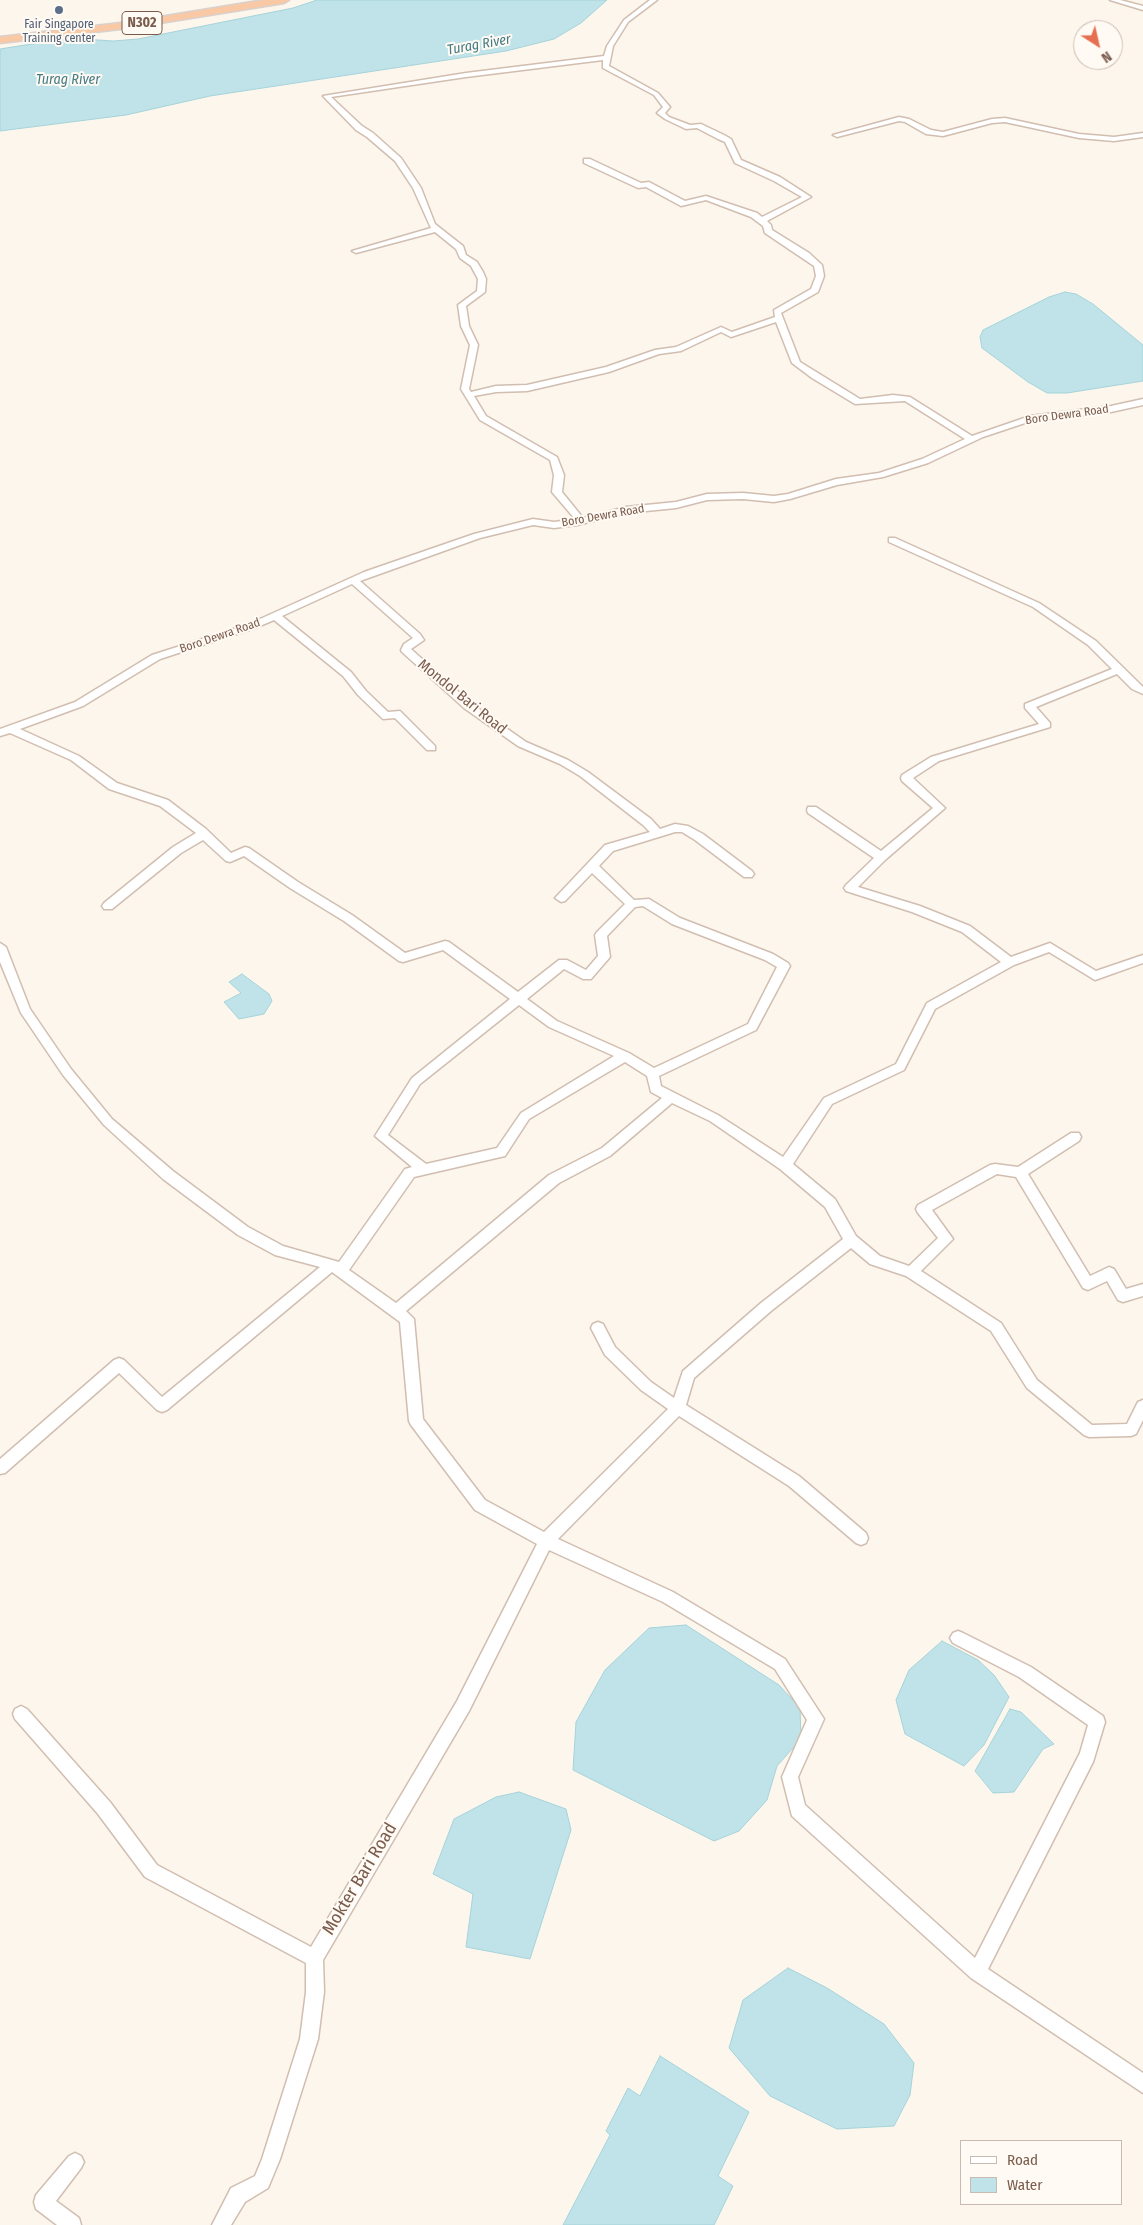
<!DOCTYPE html>
<html>
<head>
<meta charset="utf-8">
<style>
  body { margin:0 }
  #map { position:relative; width:1143px; height:2225px; overflow:hidden; background:#fdf6ec; font-family:"Fira Sans Condensed",sans-serif }
  canvas { display:block }
  .legend { position:absolute; left:960px; top:2140px; width:162px; height:65px; box-sizing:border-box; background:#fffaf3; border:1px solid #cabbb1; margin:0; padding:6px 9px; list-style:none; font-size:15px; color:#7a5c4d }
  .legend li { display:flex; align-items:center; gap:10px; height:25px }
  .legend b { width:25px; border:1px solid #cabbb1 }
  .north { position:absolute; left:1073px; top:20px; width:50px; height:50px; box-sizing:border-box; background:#fffaf3; border:1px solid #cabbb1; border-radius:50%; rotate:145deg; font-size:14px; font-weight:700; line-height:20px; text-align:center; color:#7a5c4d }
  .north::after { content:''; display:block; margin:auto; width:18px; height:22px; background:#e76f51; clip-path:polygon(50% 0,100% 100%,50% 72%,0 100%) }
</style>
</head>
<body>
<div id="map">
<canvas width="1143" height="2225"></canvas>
<ul class="legend">
<li><b style="height:6px;background:#fff"></b>Road</li>
<li><b style="height:14px;background:#bfe3e8"></b>Water</li>
</ul>
<div class="north">N</div>
</div>
<script>
const context = document.querySelector('canvas').getContext('2d');
context.lineJoin = 'round';
function fillPath(path, color) {
  context.fillStyle = color;
  context.fill(path, 'evenodd');
}
function toPath(rows) {
  const path = new Path2D();
  for (const r of rows) {
    path.moveTo(r[0], r[1]);
    for (let i = 2; i < r.length; i += 2) path.lineTo(r[i], r[i + 1]);
  }
  return path;
}
function stroke(path, color, width, dash) {
  context.strokeStyle = color;
  context.lineWidth = width;
  context.lineCap = dash ? 'butt' : 'round';
  context.setLineDash(dash || []);
  context.stroke(path);
}
function label(font, color, halo, rows, align = 'center') {
  context.font = font + ' "Fira Sans Condensed",sans-serif';
  context.lineWidth = 4;
  context.setLineDash([]);
  context.textBaseline = 'middle';
  context.strokeStyle = halo;
  context.fillStyle = color;
  for (const [text, x, y, turn = 0] of rows) {
    context.save();
    context.translate(x, y);
    context.rotate((+turn || 0) * Math.PI / 180);
    context.textAlign = isNaN(turn) ? turn : align;
    if (halo) context.strokeText(text, 0, 0);
    context.fillText(text, 0, 0);
    context.restore();
  }
}
const water = toPath([
  [317,0,607,0,581,23,554,39,506,51,210,96,126,115,0,131,0,49,69,38,113,41,138,39,293,8,317,0],
  [1065,292,1076,294,1093,304,1143,345,1143,381,1067,393,1047,393,1028,382,982,348,980,337,983,330,1049,297,1065,292],
  [242,974,269,994,272,1001,264,1014,239,1019,224,1002,241,993,229,982,242,974],
  [686,1625,779,1685,800,1708,801,1739,777,1766,767,1800,739,1831,714,1841,573,1770,576,1722,605,1670,649,1628,686,1625],
  [942,1641,978,1660,994,1675,1009,1697,984,1745,964,1766,905,1734,896,1700,909,1670,942,1641],
  [1010,1709,1021,1712,1054,1744,1043,1749,1014,1792,993,1793,975,1771,1010,1709],
  [519,1792,566,1809,571,1830,530,1959,466,1947,473,1894,433,1874,454,1819,496,1797,519,1792],
  [788,1968,827,1988,884,2024,914,2063,910,2095,894,2126,837,2129,770,2096,729,2048,743,2000,788,1968],
  [660,2056,749,2112,718,2176,733,2186,714,2225,563,2225,610,2135,606,2131,628,2088,640,2096,660,2056]
]);
const minor = toPath([
  [650,0,657,0,628,22,613,46,609,66,658,93,670,107,665,113,669,117,690,125,701,124,724,135,731,139,741,160,780,177,811,197,767,221,771,225,772,230,809,253,822,265,824,276,818,292,781,313,800,362,860,399,893,395,910,397,972,436,1030,416,1111,406,1143,399,1143,405,1111,412,1031,421,983,437,928,463,883,477,837,485,790,499,774,502,743,499,707,500,676,508,626,513,577,525,554,528,533,525,480,538,360,581,420,634,424,640,411,649,472,704,526,742,568,760,588,772,651,819,660,829,675,824,688,826,703,834,752,871,754,874,752,877,744,877,695,840,682,832,675,832,613,851,599,866,634,900,649,899,680,918,773,954,788,963,790,966,756,1030,659,1076,661,1086,718,1115,783,1157,824,1098,896,1064,927,1003,1001,962,962,932,912,912,846,891,844,888,846,885,874,858,808,813,807,810,808,807,816,807,881,851,933,808,902,781,901,778,902,775,931,757,1039,724,1025,708,1025,704,1112,669,1088,645,1033,607,889,542,889,538,895,538,1039,603,1096,641,1143,687,1143,694,1132,689,1117,674,1036,707,1050,723,1050,727,939,761,913,778,945,808,885,860,858,887,920,906,970,926,1011,957,1050,943,1096,971,1143,955,1143,963,1095,980,1049,952,1014,965,935,1009,904,1070,832,1104,793,1164,835,1199,856,1236,880,1256,909,1266,938,1238,918,1213,916,1209,918,1205,990,1165,995,1164,1018,1167,1071,1133,1079,1133,1081,1137,1079,1141,1028,1174,1090,1276,1109,1267,1114,1269,1126,1289,1143,1284,1143,1296,1123,1302,1118,1300,1107,1281,1088,1290,1083,1288,1016,1177,997,1174,932,1210,953,1239,921,1271,1001,1323,1037,1380,1092,1425,1127,1424,1138,1402,1143,1400,1143,1420,1136,1434,1131,1436,1089,1437,1084,1435,1027,1388,991,1331,906,1276,870,1264,851,1248,771,1311,694,1378,686,1405,799,1476,866,1533,868,1538,866,1543,861,1545,856,1543,789,1486,679,1416,558,1539,673,1592,785,1659,824,1719,798,1777,805,1805,975,1958,1080,1753,1088,1725,1019,1677,953,1643,950,1638,953,1633,958,1631,963,1633,1031,1667,1103,1716,1105,1722,1093,1762,988,1969,1143,2073,1143,2093,971,1978,792,1816,782,1777,807,1720,775,1669,663,1602,549,1550,469,1711,323,1960,324,1992,318,2039,280,2159,268,2188,245,2202,231,2225,212,2225,231,2188,255,2176,262,2159,300,2039,306,1992,306,1963,145,1877,98,1814,15,1719,13,1714,15,1709,21,1706,27,1709,110,1802,157,1865,311,1947,457,1701,537,1544,475,1510,411,1425,409,1421,400,1322,332,1272,167,1410,162,1412,157,1410,119,1373,5,1473,0,1474,0,1459,114,1360,119,1358,124,1360,162,1397,320,1267,275,1255,238,1235,163,1179,104,1125,63,1075,21,1013,0,962,0,943,6,947,30,1009,71,1069,112,1119,173,1171,248,1227,283,1246,339,1262,405,1169,412,1167,375,1136,412,1078,510,999,443,950,403,962,399,961,344,921,290,888,244,856,230,862,226,861,203,840,181,853,112,909,104,909,102,906,104,903,173,847,196,833,160,806,109,789,71,760,10,733,0,736,0,729,75,702,152,655,249,624,364,572,474,534,533,519,554,522,575,519,552,492,554,475,550,460,480,420,461,389,470,345,461,326,458,305,477,291,478,279,471,266,460,258,456,249,435,232,356,253,352,251,431,228,413,188,395,161,367,137,356,130,323,96,466,73,604,56,607,46,624,20,650,0],
  [603,60,603,68,654,95,663,107,657,113,665,119,686,129,697,128,718,139,725,142,735,163,774,181,802,197,762,217,757,213,706,196,685,201,649,182,641,183,590,159,584,159,584,163,638,188,646,187,681,206,706,200,751,217,763,226,765,233,814,266,816,276,811,289,774,310,775,317,732,332,721,327,676,347,655,350,606,367,527,385,496,386,471,392,469,389,478,345,469,326,466,306,485,292,486,279,483,272,477,262,466,255,463,246,435,224,421,188,401,158,373,133,362,126,331,97,466,77,603,60],
  [776,322,792,363,812,378,855,404,905,401,965,439,922,459,879,473,836,479,788,494,774,496,743,493,707,494,676,502,626,507,583,518,562,492,564,475,557,457,486,416,474,396,496,392,527,391,609,372,659,354,681,351,721,332,731,337,776,322],
  [352,584,413,638,404,644,401,650,402,652,464,708,518,746,560,764,580,776,643,825,650,832,605,845,555,898,561,902,565,901,592,873,625,904,597,932,595,935,598,956,586,970,567,960,559,960,518,992,449,942,445,941,405,953,352,915,298,882,249,848,245,847,231,853,206,829,168,800,117,783,79,756,20,729,83,706,160,659,255,628,274,620,343,676,358,695,383,719,395,718,427,750,435,750,435,746,400,711,388,712,366,691,351,672,282,616,352,584],
  [643,906,672,924,765,960,777,967,748,1024,654,1068,629,1053,557,1021,527,999,564,969,583,979,591,979,610,957,607,936,635,907,643,906],
  [519,1005,549,1027,614,1056,521,1113,497,1148,426,1164,388,1135,420,1084,519,1005],
  [625,1062,647,1076,651,1092,662,1098,602,1148,549,1175,396,1303,349,1270,414,1177,505,1156,529,1119,625,1062],
  [672,1103,710,1121,780,1169,825,1207,843,1239,761,1303,683,1371,674,1398,651,1382,615,1347,603,1324,598,1322,593,1324,591,1328,605,1355,641,1390,668,1409,544,1532,485,1500,423,1419,414,1319,406,1311,559,1183,610,1156,672,1103],
  [1110,0,1120,0,1143,6,1143,10,1110,0],
  [899,117,909,119,931,130,943,132,992,119,1005,118,1079,134,1114,137,1143,133,1143,137,1114,141,1079,138,1005,122,992,123,943,136,926,134,905,122,899,121,837,137,833,135,899,117],
  [75,2153,81,2156,84,2162,81,2168,56,2201,79,2218,81,2225,57,2225,36,2209,34,2202,36,2195,69,2156,75,2153]
]);
const trunk = toPath([
  [264,0,289,0,284,3,129,28,0,43,0,37,129,22,264,0]
]);
const markers = [
  [59,10,5,"#5c6f8a"]
];
const farServicenames = [
  ["Fair Singapore",59,25],
  ["Training center",59,39]
];
const farStreetnames = [
  ["Boro Dewra Road",1067,415,-8],
  ["Boro Dewra Road",603,516,-10],
  ["Boro Dewra Road",220,636,-19]
];
const shields = [
  [142,23,40]
];
const shieldNames = [
  ["N302",142,23]
];
const farWaternames = [
  ["Turag River",479,45,-10],
  ["Turag River",68,80]
];
const streetNames = [
  ["Mondol Bari Road",462,697,39]
];
const nearStreetnames = [
  ["Mokter Bari Road",360,1879,-59]
];
fillPath(water, '#bfe3e8');
stroke(water, '#a5d3da', 1);
stroke(minor, '#d1beb0', 3);
stroke(trunk, '#dad1cd', 3);
fillPath(minor, '#fff');
fillPath(trunk, '#f9c8a4');
for (const [x, y, r, color] of markers) {
  const dot = new Path2D();
  dot.arc(x, y, r, 0, 2 * Math.PI);
  context.fillStyle = color;
  context.fill(dot);
  stroke(dot, '#fffaf3', 2);
}
label('12px', '#4e5e75', '#fffaf3', farServicenames);
label('12px', '#7a5c4d', '#fffaf3', farStreetnames);
for (const [x, y, w] of shields) {
  const box = new Path2D();
  box.roundRect(x - w / 2, y - 11.5, w, 23, 4);
  context.fillStyle = '#fffaf3';
  context.fill(box);
  stroke(box, '#7a5c4d', 1);
}
label('bold 14px', '#7a5c4d', null, shieldNames);
label('italic 14px', '#437c86', '#fffaf3', farWaternames);
label('15px', '#7a5c4d', '#fffaf3', streetNames);
label('18px', '#7a5c4d', '#fffaf3', nearStreetnames);
</script>
</body>
</html>
